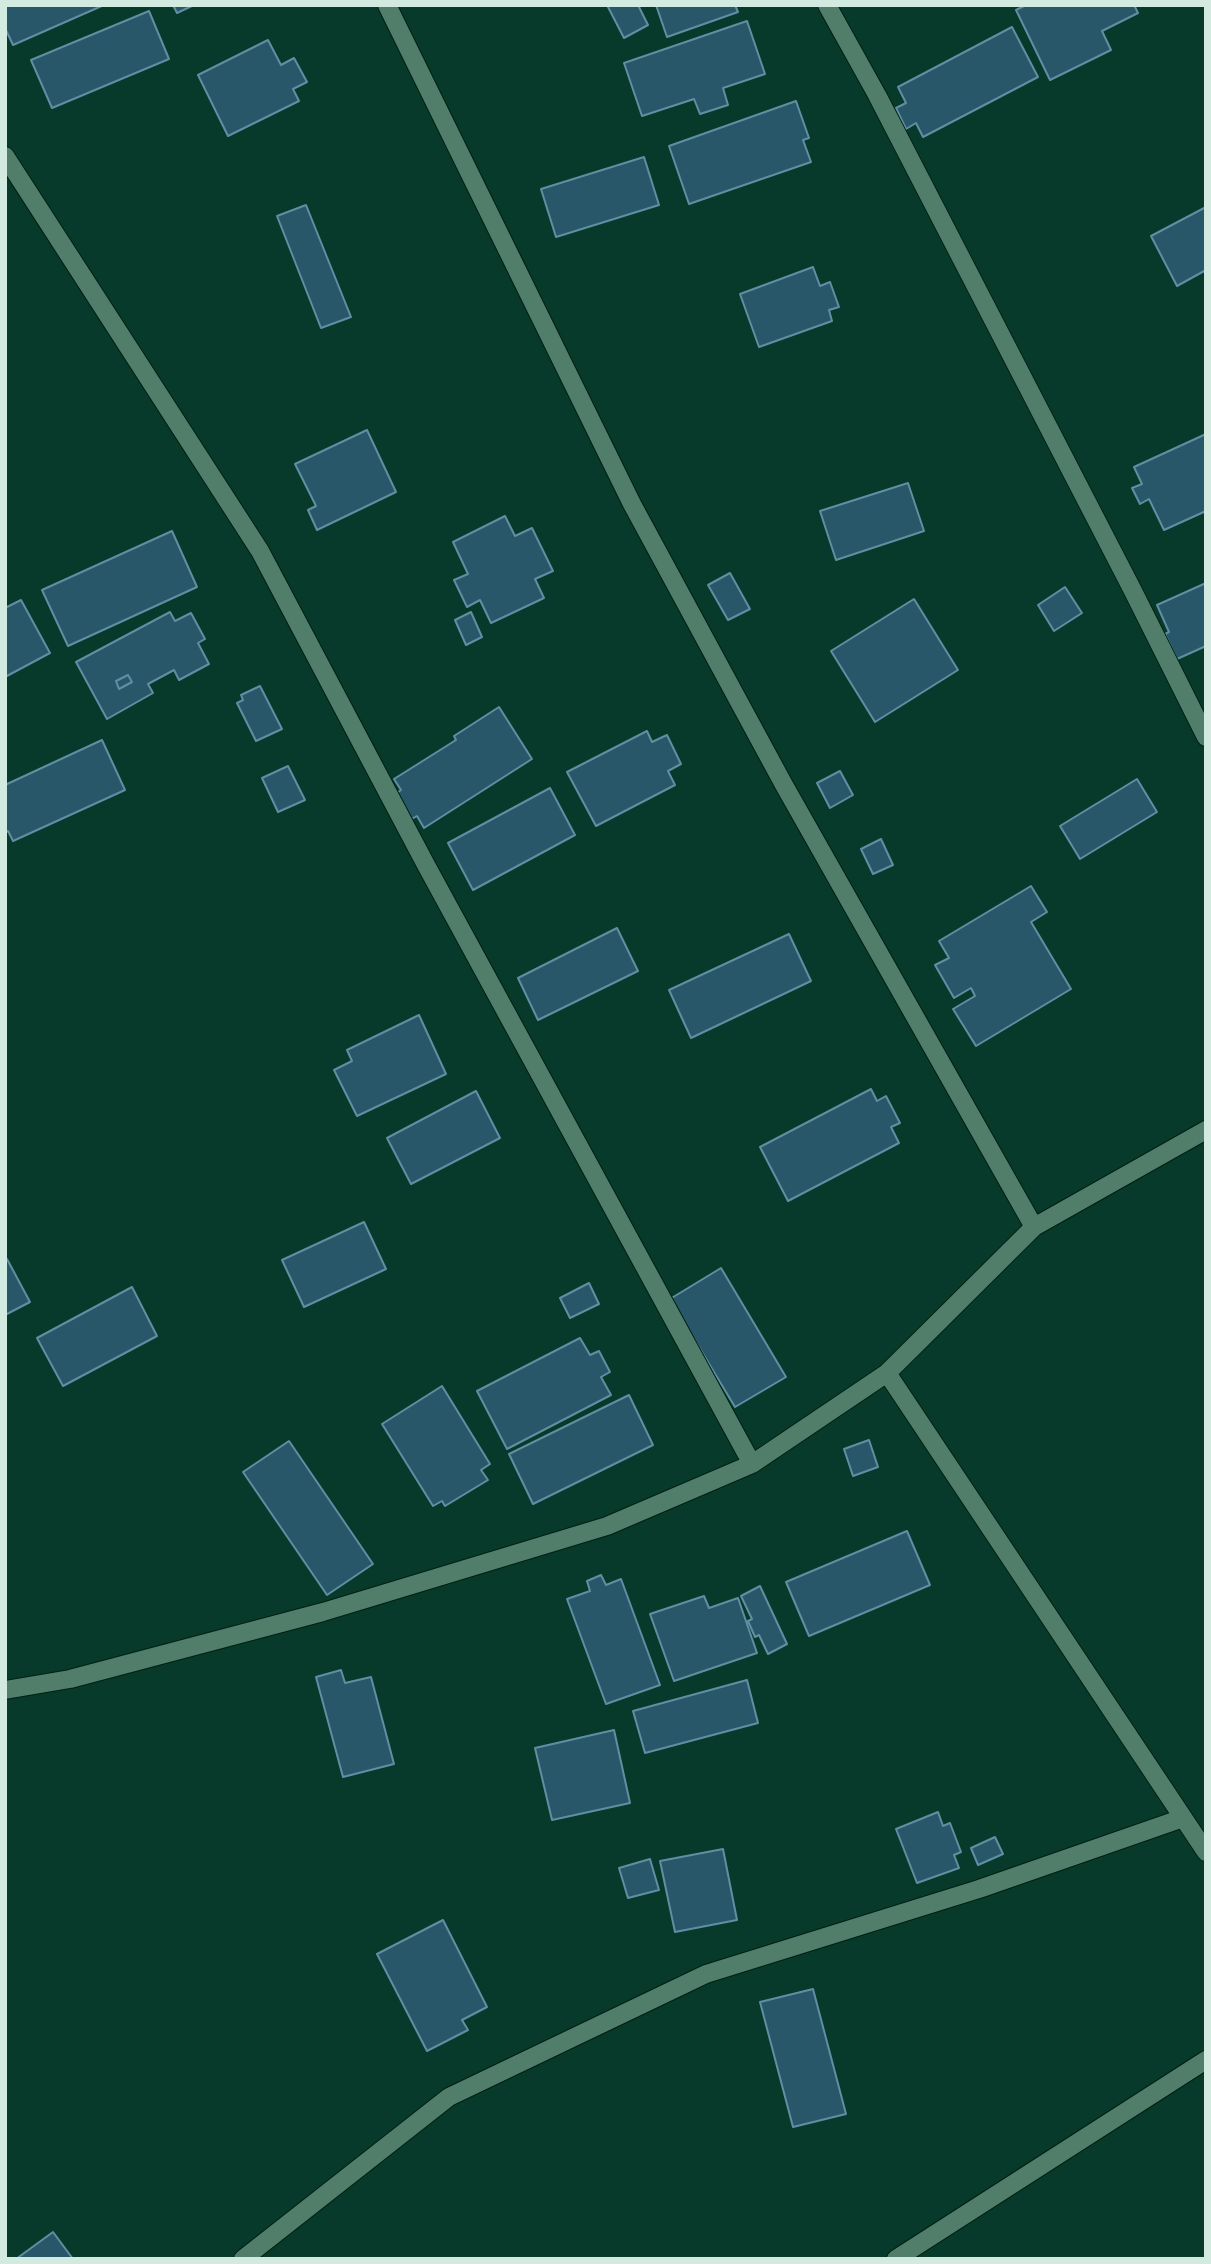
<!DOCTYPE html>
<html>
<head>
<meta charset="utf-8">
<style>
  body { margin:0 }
  #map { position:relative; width:1211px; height:2264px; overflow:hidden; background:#073a2a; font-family:"Golos Text",sans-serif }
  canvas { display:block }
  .frame { position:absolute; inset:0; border:7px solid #d2eadf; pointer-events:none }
</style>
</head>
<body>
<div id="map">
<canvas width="1211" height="2264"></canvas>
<div class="frame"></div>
</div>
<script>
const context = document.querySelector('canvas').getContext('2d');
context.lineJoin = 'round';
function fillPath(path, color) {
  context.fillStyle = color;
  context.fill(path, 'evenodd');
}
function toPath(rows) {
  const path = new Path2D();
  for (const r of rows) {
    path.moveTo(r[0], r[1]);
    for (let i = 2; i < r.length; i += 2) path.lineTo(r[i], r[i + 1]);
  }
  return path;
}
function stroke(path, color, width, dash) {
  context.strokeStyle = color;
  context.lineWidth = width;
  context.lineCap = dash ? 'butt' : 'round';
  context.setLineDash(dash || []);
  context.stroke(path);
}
const building = toPath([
  [5,5,104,5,13,45,5,28,5,5],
  [173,5,194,5,177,13,173,5],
  [607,5,638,5,648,25,624,38,607,5],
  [656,5,735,5,738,12,667,37,656,5],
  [1026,5,1134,5,1138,13,1102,31,1111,50,1050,80,1016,10,1026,5],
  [149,11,169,59,52,108,31,60,149,11],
  [747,21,765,74,723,88,728,105,700,114,694,99,642,116,624,63,747,21],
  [1012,27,1038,77,923,137,916,123,906,129,896,108,906,103,898,87,1012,27],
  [268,40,281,65,294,58,307,82,293,89,299,101,228,136,198,75,268,40],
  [796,101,809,138,803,140,811,162,689,204,669,146,796,101],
  [644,157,659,205,556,237,541,189,644,157],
  [306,205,351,317,321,328,277,216,306,205],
  [1206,207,1206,270,1177,286,1151,236,1206,207],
  [813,267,820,286,830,282,839,307,829,310,832,321,759,347,740,294,813,267],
  [367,430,396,492,317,530,308,510,316,506,295,464,367,430],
  [1206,434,1206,511,1164,530,1149,499,1140,504,1132,488,1142,484,1134,467,1206,434],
  [908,483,924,531,836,560,820,511,908,483],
  [505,516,515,536,532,528,553,571,535,579,544,598,491,623,480,600,467,607,454,580,468,574,453,542,505,516],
  [172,531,197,587,68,646,42,590,172,531],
  [730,573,750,609,728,620,708,585,730,573],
  [1206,583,1206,646,1177,659,1165,634,1169,632,1157,605,1206,583],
  [1065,587,1082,613,1054,631,1038,605,1065,587],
  [914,599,958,670,875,722,831,651,914,599],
  [21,600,50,653,5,677,5,608,21,600],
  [170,612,175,621,191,613,205,639,198,643,209,664,179,680,174,670,148,684,153,693,107,719,76,662,170,612],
  [128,675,132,682,119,689,116,681,128,675],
  [471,612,482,637,466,645,455,620,471,612],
  [128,675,132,682,119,689,116,681,128,675],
  [260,686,282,729,256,741,237,703,243,700,241,695,260,686],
  [499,707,532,759,424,828,417,816,410,820,394,795,401,790,394,779,456,740,454,736,499,707],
  [647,731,652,742,667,735,681,764,668,771,675,785,596,826,567,772,647,731],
  [102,740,125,790,13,841,8,831,5,832,5,785,102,740],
  [288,766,305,800,278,812,262,778,288,766],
  [840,771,853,795,830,808,817,783,840,771],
  [1137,779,1157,812,1080,859,1060,826,1137,779],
  [550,788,575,835,473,890,448,843,550,788],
  [881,839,893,865,873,874,861,849,881,839],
  [1031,886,1047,912,1031,922,1071,989,976,1046,953,1009,975,996,971,988,954,998,935,965,949,958,939,941,1031,886],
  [617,928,638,971,538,1020,518,978,617,928],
  [789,934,811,981,691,1038,669,990,789,934],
  [419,1015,446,1074,357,1116,334,1070,352,1061,347,1050,419,1015],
  [871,1089,877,1101,886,1096,900,1123,891,1127,899,1143,788,1201,760,1147,871,1089],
  [476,1091,500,1138,411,1184,387,1138,476,1091],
  [364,1222,386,1269,304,1307,282,1260,364,1222],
  [7,1259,30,1302,5,1315,5,1260,7,1259],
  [721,1268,786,1377,735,1407,670,1299,721,1268],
  [589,1283,599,1304,570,1318,560,1298,589,1283],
  [132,1287,157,1336,63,1386,37,1338,132,1287],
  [580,1338,590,1355,599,1351,610,1372,601,1377,611,1395,507,1449,477,1391,580,1338],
  [442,1386,490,1464,481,1470,488,1480,445,1506,442,1501,433,1506,382,1424,442,1386],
  [629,1395,653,1445,533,1504,509,1454,629,1395],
  [869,1440,878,1467,853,1476,844,1449,869,1440],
  [289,1441,373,1564,327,1595,243,1472,289,1441],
  [907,1531,930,1585,809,1636,786,1582,907,1531],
  [601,1575,606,1585,621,1579,660,1685,606,1704,567,1599,590,1591,587,1581,601,1575],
  [760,1586,787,1644,768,1654,759,1635,755,1637,748,1621,752,1619,741,1596,760,1586],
  [704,1596,709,1608,738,1598,757,1653,674,1681,650,1614,704,1596],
  [341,1670,345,1683,371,1677,394,1764,343,1777,316,1677,341,1670],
  [747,1680,758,1723,645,1753,633,1711,747,1680],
  [614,1730,630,1803,552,1820,535,1748,614,1730],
  [938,1812,943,1826,950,1823,961,1852,954,1855,959,1868,917,1883,896,1829,938,1812],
  [995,1837,1003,1854,978,1865,971,1848,995,1837],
  [723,1849,737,1920,675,1932,660,1861,723,1849],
  [650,1859,659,1890,628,1898,619,1868,650,1859],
  [443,1920,487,2007,462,2020,468,2030,427,2051,377,1954,443,1920],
  [813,1989,846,2114,793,2127,760,2002,813,1989],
  [53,2232,73,2259,16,2259,53,2232]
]);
const minor = toPath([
  [387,5,632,504,784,785,1034,1227],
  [827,5,877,95,1133,591,1206,737],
  [5,156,260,551,426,865,752,1464],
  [887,1373,1206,1852],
  [5,1690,70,1679,323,1612,607,1526,752,1464,887,1373,1034,1227,1206,1130],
  [243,2259,449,2097,706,1974,979,1889,1183,1818],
  [896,2259,1206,2060]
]);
fillPath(building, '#28576a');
stroke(building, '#608fa3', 2);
stroke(minor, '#001f13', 20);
stroke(minor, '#507e6b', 18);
</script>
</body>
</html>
